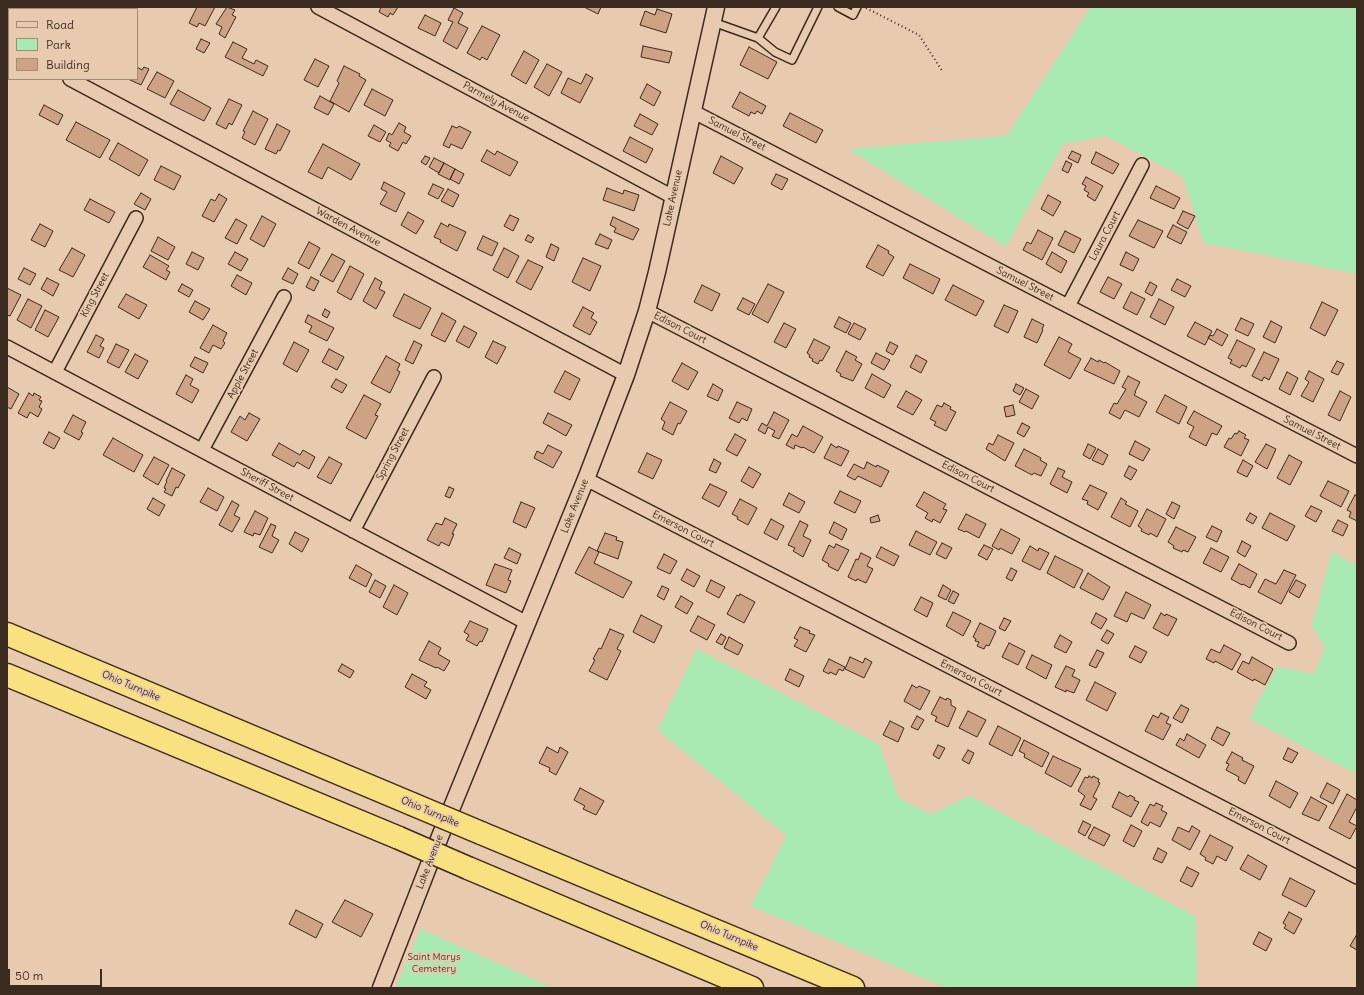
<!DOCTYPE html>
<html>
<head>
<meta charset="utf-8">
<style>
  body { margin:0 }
  #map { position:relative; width:1364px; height:995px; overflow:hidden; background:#e8caae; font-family:Delius,sans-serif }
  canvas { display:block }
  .frame { position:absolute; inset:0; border:8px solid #3b2a1e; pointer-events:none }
  .legend { position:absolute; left:8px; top:8px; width:130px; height:72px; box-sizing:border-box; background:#e8caae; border:1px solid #a38a74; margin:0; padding:5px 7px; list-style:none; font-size:12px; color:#3b2a1e }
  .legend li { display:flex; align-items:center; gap:8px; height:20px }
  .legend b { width:20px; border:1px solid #a38a74 }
  .scale { position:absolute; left:8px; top:969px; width:94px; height:18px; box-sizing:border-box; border:2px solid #3b2a1e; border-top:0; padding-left:5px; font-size:12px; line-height:14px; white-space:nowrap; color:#3b2a1e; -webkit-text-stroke:3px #e8caae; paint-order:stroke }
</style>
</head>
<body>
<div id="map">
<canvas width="1364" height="995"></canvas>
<div class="frame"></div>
<ul class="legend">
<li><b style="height:5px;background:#e8caae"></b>Road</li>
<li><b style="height:11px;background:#a9e9b2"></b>Park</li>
<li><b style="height:11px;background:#cea385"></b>Building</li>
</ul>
<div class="scale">50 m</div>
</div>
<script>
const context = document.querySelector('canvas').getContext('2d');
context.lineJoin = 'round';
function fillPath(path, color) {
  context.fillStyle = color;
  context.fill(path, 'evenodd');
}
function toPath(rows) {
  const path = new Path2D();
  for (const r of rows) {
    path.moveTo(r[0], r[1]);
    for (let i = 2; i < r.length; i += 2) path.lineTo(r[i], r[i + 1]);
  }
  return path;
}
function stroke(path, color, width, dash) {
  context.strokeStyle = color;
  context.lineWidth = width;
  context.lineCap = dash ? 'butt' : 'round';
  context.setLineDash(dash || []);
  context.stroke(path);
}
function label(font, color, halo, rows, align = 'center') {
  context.font = font + ' Delius,sans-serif';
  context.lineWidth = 3.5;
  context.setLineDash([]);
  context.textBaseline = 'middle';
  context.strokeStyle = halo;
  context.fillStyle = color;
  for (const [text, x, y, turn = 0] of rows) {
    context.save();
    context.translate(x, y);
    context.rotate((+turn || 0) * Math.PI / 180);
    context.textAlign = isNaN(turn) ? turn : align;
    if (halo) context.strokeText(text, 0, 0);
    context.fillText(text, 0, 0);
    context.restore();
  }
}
const green = toPath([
  [1091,7,1357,7,1357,274,1204,243,1183,177,1106,136,1064,144,1006,247,848,149,1007,136],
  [1332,552,1357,566,1357,774,1249,719,1277,667,1314,674,1325,648,1312,625],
  [697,649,879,744,899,798,931,814,970,796,1196,917,1197,986,1201,988,947,988,751,906,787,836,658,730],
  [421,929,553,988,396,988]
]);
const building = toPath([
  [12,7,37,7,36,9,14,9,12,7],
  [69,7,96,7,95,9,68,9,69,7],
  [197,7,215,7,205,26,199,23,197,27,189,23,197,7],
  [227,7,235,10,232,15,236,17,225,38,219,34,222,27,216,24,227,7],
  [381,7,398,7,393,15,390,13,388,17,379,12,381,7],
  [584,7,601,7,598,14,584,7],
  [454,8,463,13,458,23,468,28,457,49,443,41,453,22,448,20,454,8],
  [657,9,672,14,666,33,640,25,645,11,655,15,657,9],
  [425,15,441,23,435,36,418,28,425,15],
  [482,26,500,35,487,60,482,57,480,60,467,53,482,26],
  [201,39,210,43,204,53,196,49,201,39],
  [233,42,247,49,242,58,254,64,256,60,268,66,263,76,225,57,233,42],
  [643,46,672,52,669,63,641,57,643,46],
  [749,47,777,62,768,79,740,65,749,47],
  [524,51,539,60,526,84,511,75,524,51],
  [315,59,329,66,318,87,304,80,315,59],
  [547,64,562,72,549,96,534,87,547,64],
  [344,66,360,74,359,76,366,80,349,112,330,101,339,83,337,81,344,66],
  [137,67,142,70,144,67,149,69,141,85,128,79,137,79,137,67],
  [157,72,174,81,165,98,147,89,157,72],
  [586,74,593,78,580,103,561,93,568,78,581,84,586,74],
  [647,84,661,92,654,106,640,98,647,84],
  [372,89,393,100,385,116,364,105,372,89],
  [178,90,211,108,204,121,170,104,178,90],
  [740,92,766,106,762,114,757,111,755,114,751,112,749,116,732,107,740,92],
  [320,96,334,104,328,115,314,108,320,96],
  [229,99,242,105,232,125,229,123,226,129,216,124,229,99],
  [44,105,63,115,58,125,39,115,44,105],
  [253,111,268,119,255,145,242,138,245,132,243,131,253,111],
  [790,113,823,130,816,143,783,126,790,113],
  [640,114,658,124,652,135,634,126,640,114],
  [76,122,110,140,100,158,66,140,76,122],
  [399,123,406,127,404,132,411,136,406,144,403,142,398,151,389,146,391,143,386,140,389,133,392,135,399,123],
  [277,124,290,131,280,151,278,150,276,154,265,149,277,124],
  [374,125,386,132,380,142,368,136,374,125],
  [452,126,457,128,459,126,471,132,462,149,451,144,449,148,443,145,452,126],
  [630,137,653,149,646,163,623,151,630,137],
  [118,143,148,160,139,176,109,159,118,143],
  [323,144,360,164,351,180,328,167,322,179,308,172,323,144],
  [487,150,495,155,497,151,518,162,510,176,481,161,487,150],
  [1072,151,1081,155,1078,163,1068,158,1072,151],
  [1096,152,1119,164,1113,174,1091,163,1096,152],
  [425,156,430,158,426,165,421,162,425,156],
  [721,156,743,168,734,184,713,173,721,156],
  [434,158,444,163,439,173,429,167,434,158],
  [1066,161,1072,164,1068,173,1062,170,1066,161],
  [444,163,455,169,450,180,438,174,444,163],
  [161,166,181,176,174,190,154,180,161,166],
  [455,169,464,174,459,184,450,179,455,169],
  [776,174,788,179,782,190,771,184,776,174],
  [1086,177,1103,186,1095,201,1087,196,1089,193,1084,190,1086,186,1082,184,1086,177],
  [384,182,405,193,396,212,380,204,387,192,381,189,384,182],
  [433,184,444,189,438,199,428,194,433,184],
  [1156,186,1180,198,1174,209,1150,198,1156,186],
  [607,188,623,194,624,190,639,195,634,211,603,200,607,188],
  [448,189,459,195,453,207,441,201,448,189],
  [141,193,151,199,145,210,134,204,141,193],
  [219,194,227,199,214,222,202,216,211,199,215,201,219,194],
  [1048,195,1061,202,1053,216,1041,209,1048,195],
  [90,199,115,212,109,223,84,210,90,199],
  [1183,211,1195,216,1188,229,1177,223,1183,211],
  [408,212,424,221,416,234,401,225,408,212],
  [510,215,519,219,513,231,504,226,510,215],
  [262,216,276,224,264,247,250,239,262,216],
  [613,217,639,229,633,240,614,232,616,228,610,225,613,217],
  [236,219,247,225,237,244,225,238,236,219],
  [1138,220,1163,231,1154,248,1129,236,1138,220],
  [441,223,448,227,449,224,466,232,457,251,440,242,441,240,434,237,441,223],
  [40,224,53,231,45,247,31,240,40,224],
  [1173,225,1187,232,1181,244,1167,237,1173,225],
  [1038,230,1053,238,1042,260,1023,250,1027,242,1031,244,1038,230],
  [1065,231,1081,239,1074,253,1058,245,1065,231],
  [600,234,612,240,608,249,595,244,600,234],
  [528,235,534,238,531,243,525,240,528,235],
  [483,236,498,243,492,256,477,249,483,236],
  [158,237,175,247,168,260,151,251,158,237],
  [309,242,320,248,309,269,298,263,309,242],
  [551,244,559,248,554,261,546,257,551,244],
  [878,245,889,251,888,253,894,257,883,276,866,267,878,245],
  [72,248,85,255,73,277,59,270,72,248],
  [504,248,519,256,508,278,493,270,504,248],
  [192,252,204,258,198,270,186,264,192,252],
  [235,252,248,259,241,271,228,264,235,252],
  [1052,252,1067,261,1061,273,1046,264,1052,252],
  [1126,252,1139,259,1133,271,1120,265,1126,252],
  [332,254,345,261,333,282,320,275,332,254],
  [150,255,169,266,166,270,170,272,166,280,143,267,150,255],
  [583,258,601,266,590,291,572,282,583,258],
  [528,260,543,267,531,290,516,282,528,260],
  [910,264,940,279,933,294,903,278,910,264],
  [350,266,364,274,351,300,337,292,350,266],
  [24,268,36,274,30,285,18,279,24,268],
  [288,268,298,274,293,284,282,279,288,268],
  [237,275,252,283,246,295,231,286,237,275],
  [311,277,319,281,314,291,306,287,311,277],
  [1108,277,1122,284,1114,299,1100,292,1108,277],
  [47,278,59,284,53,296,41,289,47,278],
  [375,278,382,282,379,289,385,292,376,309,363,301,375,278],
  [1177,279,1191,286,1185,297,1171,290,1177,279],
  [1150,282,1157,286,1152,296,1145,292,1150,282],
  [182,284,193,290,189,297,178,291,182,284],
  [768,284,784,292,768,323,752,314,768,284],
  [702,285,720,294,712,311,694,302,702,285],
  [953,285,984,301,976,316,945,300,953,285],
  [7,288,21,295,10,316,7,315,7,288],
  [1131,292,1145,299,1137,315,1123,308,1131,292],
  [126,294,147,305,139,319,118,307,126,294],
  [404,294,431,308,420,329,393,316,404,294],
  [743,298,755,304,749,315,737,309,743,298],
  [28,299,42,306,31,328,17,320,28,299],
  [1159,299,1174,307,1165,325,1150,317,1159,299],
  [195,301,210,309,203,320,189,312,195,301],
  [1322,302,1338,310,1325,336,1310,328,1322,302],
  [1004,305,1018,311,1008,333,994,326,1004,305],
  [583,307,594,313,591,318,597,322,590,335,573,326,583,307],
  [325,309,330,312,327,318,322,315,325,309],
  [45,310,59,317,48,337,35,330,45,310],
  [442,313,456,321,445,342,431,335,442,313],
  [308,315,334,328,327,341,309,332,312,326,305,322,308,315],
  [839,317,851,323,846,333,834,327,839,317],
  [1241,318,1254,324,1248,336,1235,330,1241,318],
  [1032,319,1044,325,1042,329,1043,330,1037,343,1024,337,1032,319],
  [1271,321,1282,327,1275,343,1263,337,1271,321],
  [1195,322,1212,331,1205,345,1187,336,1195,322],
  [784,323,796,329,786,348,774,342,784,323],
  [854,323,866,329,860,340,848,334,854,323],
  [213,325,227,333,223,341,225,343,221,349,213,345,209,353,200,348,213,325],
  [464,326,477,333,469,348,456,341,464,326],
  [1217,329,1228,335,1222,346,1208,338,1210,335,1213,336,1217,329],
  [96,335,104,339,100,346,104,348,99,358,87,352,96,335],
  [1059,337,1072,344,1068,352,1081,359,1070,379,1044,365,1059,337],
  [814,339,830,347,822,361,820,360,818,364,812,361,813,359,809,357,810,355,807,353,814,339],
  [1237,340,1255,349,1246,367,1242,365,1240,368,1230,363,1232,360,1228,358,1237,340],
  [414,341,422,345,413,364,405,360,414,341],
  [493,341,506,347,497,364,485,357,493,341],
  [294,342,309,350,297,372,283,364,294,342],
  [890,342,898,346,893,355,886,351,890,342],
  [116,344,129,350,119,368,107,362,116,344],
  [329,349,344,357,337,370,322,362,329,349],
  [846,351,857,357,855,360,862,364,853,381,840,376,841,374,836,371,846,351],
  [1264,352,1279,359,1269,380,1264,377,1262,381,1252,376,1264,352],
  [876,353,890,360,884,370,871,363,876,353],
  [135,354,148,361,138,379,125,372,135,354],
  [916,355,927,361,921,373,910,367,916,355],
  [386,356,400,364,397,370,400,372,390,393,371,383,386,356],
  [195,357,208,363,203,373,190,366,195,357],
  [1091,358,1098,362,1099,360,1104,363,1105,362,1120,371,1114,384,1084,370,1091,358],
  [1337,361,1344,364,1338,375,1331,372,1337,361],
  [682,363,698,372,688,390,672,381,682,363],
  [565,371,580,379,570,400,554,392,565,371],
  [1309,371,1324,379,1313,402,1301,396,1309,382,1305,379,1309,371],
  [1287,372,1298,378,1290,395,1279,389,1287,372],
  [872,374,891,385,884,398,865,388,872,374],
  [186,375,193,379,190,385,199,390,192,403,176,394,186,375],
  [1128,376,1140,382,1135,392,1136,392,1134,395,1147,402,1139,417,1125,410,1120,419,1109,413,1114,403,1117,404,1126,389,1122,387,1128,376],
  [336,379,347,385,342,393,331,387,336,379],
  [713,384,723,390,718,401,707,396,713,384],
  [1016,384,1024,388,1020,395,1013,391,1016,384],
  [7,387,19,394,11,409,7,407,7,387],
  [1026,389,1039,396,1032,409,1019,402,1026,389],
  [906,391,922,400,913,415,897,407,906,391],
  [1340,391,1351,397,1340,421,1328,415,1340,391],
  [29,393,33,396,34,393,41,397,39,400,42,401,39,407,42,409,38,417,30,412,27,418,18,413,29,393],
  [364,395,381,404,375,415,378,416,366,439,346,428,364,395],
  [1165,395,1187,407,1179,424,1156,412,1165,395],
  [670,402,687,411,680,424,678,423,673,435,662,429,665,422,661,419,670,402],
  [737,402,752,409,747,421,742,418,739,423,729,418,737,402],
  [944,403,951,407,950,409,956,412,946,431,934,425,936,422,930,419,937,405,942,407,944,403],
  [1013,405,1015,415,1006,417,1004,407,1013,405],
  [1194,411,1222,426,1217,435,1212,433,1206,446,1189,437,1194,427,1187,423,1194,411],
  [774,412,789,420,779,439,772,436,775,431,768,427,765,434,758,430,762,423,767,426,774,412],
  [249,413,260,419,247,441,231,432,240,416,245,420,249,413],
  [548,413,572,425,566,436,543,423,548,413],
  [73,415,86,422,81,432,83,433,79,440,64,432,73,415],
  [1022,423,1030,427,1024,437,1017,433,1022,423],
  [803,426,823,437,814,453,803,447,802,448,795,445,794,449,786,445,792,434,797,437,803,426],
  [1239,431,1246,435,1244,438,1249,440,1241,456,1224,447,1229,438,1231,439,1235,433,1237,434,1239,431],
  [49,432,60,438,54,449,43,443,49,432],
  [735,434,746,440,737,456,726,450,735,434],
  [998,435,1014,443,1005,461,986,449,989,443,993,445,998,435],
  [113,438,143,455,134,472,103,455,113,438],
  [1135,441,1150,449,1143,461,1129,454,1135,441],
  [279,443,300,455,303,450,315,457,309,469,297,462,294,467,272,455,279,443],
  [831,444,837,448,838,446,849,451,841,466,824,458,831,444],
  [1088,444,1096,448,1090,459,1083,455,1088,444],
  [1266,444,1276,449,1267,469,1255,462,1266,444],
  [548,445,562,452,553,468,534,458,537,451,543,454,548,445],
  [1024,449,1041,458,1040,460,1047,464,1041,476,1034,473,1032,475,1015,466,1024,449],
  [1098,449,1108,455,1103,465,1092,460,1098,449],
  [647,453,662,460,653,479,638,472,647,453],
  [1289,455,1302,462,1290,485,1277,478,1289,455],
  [154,457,169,465,158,485,143,476,154,457],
  [329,457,342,464,331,484,317,477,329,457],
  [714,459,721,463,716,473,709,470,714,459],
  [1243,460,1253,466,1247,477,1237,472,1243,460],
  [867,462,876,467,877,465,889,471,881,487,858,476,855,480,847,476,854,464,864,469,867,462],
  [1129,466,1137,470,1131,480,1124,476,1129,466],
  [749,467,761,474,753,488,741,481,749,467],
  [172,468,185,475,178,488,176,487,172,496,164,492,166,489,164,488,167,481,166,481,172,468],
  [1058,468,1065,471,1062,477,1072,482,1067,493,1050,484,1058,468],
  [1328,481,1349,491,1341,507,1320,496,1328,481],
  [710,484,727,492,719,507,702,498,710,484],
  [1090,485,1107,493,1098,510,1087,504,1088,501,1082,499,1090,485],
  [449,487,454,489,450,498,445,496,449,487],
  [208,488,224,497,217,511,200,502,208,488],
  [840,491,861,501,855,513,834,503,840,491],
  [924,492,946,504,943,509,947,510,940,523,933,519,932,522,925,518,928,513,916,506,924,492],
  [789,493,805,502,799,513,783,505,789,493],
  [1355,495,1357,496,1357,521,1349,517,1351,512,1347,510,1355,495],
  [153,498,165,505,159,516,147,509,153,498],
  [1121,498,1127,502,1125,504,1138,511,1130,527,1111,517,1121,498],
  [740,499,757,508,748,525,737,519,738,517,732,514,740,499],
  [232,501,239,505,234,515,240,518,232,532,219,525,232,501],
  [521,502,535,508,526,528,513,522,521,502],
  [1172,502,1180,506,1174,519,1166,514,1172,502],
  [1311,506,1322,511,1316,522,1305,516,1311,506],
  [1147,509,1166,519,1157,537,1150,533,1149,535,1141,531,1142,529,1138,526,1147,509],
  [255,511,268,518,260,535,254,533,253,536,244,532,255,511],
  [1250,513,1257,517,1253,524,1246,520,1250,513],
  [1270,513,1295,526,1287,541,1262,528,1270,513],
  [966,514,986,524,979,538,966,531,965,532,958,529,966,514],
  [878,515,880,521,871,523,870,518,878,515],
  [445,518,457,524,452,534,454,534,449,546,441,542,439,546,427,540,436,523,442,525,445,518],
  [771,519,784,526,777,540,764,533,771,519],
  [1338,520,1348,525,1343,536,1332,531,1338,520],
  [800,521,808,525,803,536,811,540,803,557,793,551,795,548,788,545,800,521],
  [834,522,847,529,842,540,829,533,834,522],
  [271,524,276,526,272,536,279,540,272,553,259,547,271,524],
  [1212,526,1222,531,1217,542,1206,537,1212,526],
  [1176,527,1196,537,1188,552,1183,550,1182,552,1173,548,1174,546,1168,542,1176,527],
  [1001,529,1020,539,1012,554,1000,548,999,550,992,546,1001,529],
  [916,531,937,542,930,555,909,545,916,531],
  [295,532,309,539,302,552,289,544,295,532],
  [605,533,617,537,616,540,623,542,618,559,597,551,605,533],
  [1242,541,1251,546,1245,557,1237,552,1242,541],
  [942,543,952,548,946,559,936,554,942,543],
  [836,544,849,550,838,571,828,566,829,564,822,560,829,545,834,548,836,544],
  [984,545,993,549,987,560,978,555,984,545],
  [1030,546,1038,551,1039,548,1049,553,1040,570,1022,561,1030,546],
  [589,547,599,552,594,563,632,582,623,598,575,573,589,547],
  [881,547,899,556,894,566,876,557,881,547],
  [509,548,521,554,517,564,504,558,509,548],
  [1211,548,1229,557,1221,572,1203,563,1211,548],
  [861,553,871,558,867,566,873,569,866,583,857,579,856,581,848,577,856,559,858,560,861,553],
  [664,554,677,561,670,574,657,568,664,554],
  [1055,556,1083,570,1074,588,1047,573,1055,556],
  [495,564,512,570,508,580,511,581,506,593,486,585,495,564],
  [1239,564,1257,574,1250,588,1243,584,1242,585,1231,579,1239,564],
  [356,565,372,574,366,587,349,578,356,565],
  [1011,568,1017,571,1012,581,1006,578,1011,568],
  [687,569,700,576,694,587,681,580,687,569],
  [1284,570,1296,575,1281,604,1258,592,1265,579,1276,584,1284,570],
  [1088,573,1110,587,1103,600,1080,588,1088,573],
  [375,580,386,586,380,598,369,592,375,580],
  [711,580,725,587,719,598,706,591,711,580],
  [1296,580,1306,585,1299,598,1289,592,1296,580],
  [394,585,408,593,397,615,383,607,394,585],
  [943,585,951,590,946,600,938,596,943,585],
  [662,586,669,589,664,600,657,596,662,586],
  [953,591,959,594,954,604,948,601,953,591],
  [1126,592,1151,605,1144,619,1131,613,1127,622,1114,616,1126,592],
  [740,594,755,602,744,623,727,614,737,595,739,596,740,594],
  [681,596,693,603,687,614,675,607,681,596],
  [921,597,933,603,927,617,914,610,921,597],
  [953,612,971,621,963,636,946,626,953,612],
  [1096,613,1107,619,1101,629,1091,623,1096,613],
  [1161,613,1165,616,1166,614,1177,619,1168,636,1153,628,1161,613],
  [641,615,662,626,654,643,633,632,641,615],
  [698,616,715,625,707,640,690,631,698,616],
  [1004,618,1011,621,1005,631,999,628,1004,618],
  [470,621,488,629,482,642,480,641,477,646,466,640,469,635,464,632,470,621],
  [980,623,996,631,989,646,986,645,984,649,977,646,979,642,975,641,976,639,973,637,980,623],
  [800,627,810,631,809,633,815,635,806,652,794,646,798,640,794,638,800,627],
  [610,629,624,635,617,649,621,651,607,680,589,671,595,660,593,659,599,648,601,649,610,629],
  [1107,630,1114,634,1108,644,1101,640,1107,630],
  [721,634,726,637,722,645,716,642,721,634],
  [1060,635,1072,642,1066,653,1054,647,1060,635],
  [729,637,743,645,738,655,724,648,729,637],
  [429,641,441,648,438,654,450,661,444,671,437,667,436,668,419,660,429,641],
  [1009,643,1025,651,1018,665,1002,657,1009,643],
  [1224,645,1241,654,1232,670,1215,661,1214,663,1206,659,1211,649,1220,653,1224,645],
  [1135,646,1147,652,1141,663,1129,657,1135,646],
  [1097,650,1104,653,1096,668,1089,665,1097,650],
  [1032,655,1052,665,1046,679,1026,668,1032,655],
  [850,657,863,663,865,658,872,662,864,678,845,669,850,657],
  [1252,657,1273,669,1265,685,1254,679,1253,681,1237,672,1243,661,1249,664,1252,657],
  [829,659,845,667,843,671,839,669,836,675,830,672,829,674,823,671,829,659],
  [342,664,354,671,350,678,338,671,342,664],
  [1066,666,1075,670,1072,676,1080,680,1074,693,1066,690,1066,692,1055,687,1066,666],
  [790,669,804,676,799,687,785,680,790,669],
  [412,674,427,682,424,686,431,690,426,699,405,687,412,674],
  [1095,682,1116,693,1107,711,1086,700,1095,682],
  [912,685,917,688,919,686,930,691,920,710,904,701,912,685],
  [940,697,946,700,947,698,951,700,951,705,956,708,948,727,935,721,937,717,931,714,940,697],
  [1181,705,1189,709,1182,723,1173,718,1181,705],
  [968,711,986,720,977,737,959,728,968,711],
  [1161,713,1169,717,1166,723,1171,725,1163,740,1145,731,1153,715,1158,718,1161,713],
  [917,716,924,720,918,730,911,727,917,716],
  [890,721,904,728,898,742,883,735,890,721],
  [998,726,1021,738,1012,756,989,744,998,726],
  [1217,727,1230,733,1223,746,1211,739,1217,727],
  [1187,734,1206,745,1199,758,1176,745,1180,738,1184,741,1187,734],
  [1024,740,1049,753,1042,767,1024,757,1025,754,1019,751,1024,740],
  [938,745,945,748,939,759,933,755,938,745],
  [547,747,558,753,560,747,568,752,556,775,549,771,550,768,539,763,547,747],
  [1288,748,1298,753,1292,763,1283,759,1288,748],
  [968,750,974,753,969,764,962,760,968,750],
  [1232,752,1243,758,1242,760,1254,766,1245,784,1238,780,1239,777,1226,770,1229,764,1226,763,1232,752],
  [1053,756,1081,769,1071,787,1045,773,1053,756],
  [1089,776,1092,778,1093,776,1099,779,1098,782,1100,783,1093,797,1097,799,1091,810,1080,805,1085,796,1078,791,1085,777,1088,778,1089,776],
  [1276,781,1298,793,1290,808,1269,796,1276,781],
  [1327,783,1340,790,1333,804,1320,797,1327,783],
  [580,788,604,801,596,815,583,809,585,806,574,800,580,788],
  [1119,792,1128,797,1130,795,1135,798,1134,800,1139,802,1131,817,1112,807,1119,792],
  [1347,794,1357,800,1357,807,1349,822,1357,826,1350,839,1329,828,1347,794],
  [1311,797,1327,806,1319,821,1302,814,1311,797],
  [1156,803,1163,806,1161,810,1167,813,1160,827,1150,822,1148,826,1141,822,1150,804,1154,806,1156,803],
  [1083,821,1091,825,1085,836,1078,832,1083,821],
  [1131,825,1142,831,1134,847,1123,841,1131,825],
  [1192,826,1200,831,1190,850,1172,840,1178,827,1189,832,1192,826],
  [1094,827,1110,835,1104,846,1088,838,1094,827],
  [1210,835,1233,847,1226,861,1217,856,1213,864,1205,860,1206,858,1200,854,1210,835],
  [1158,848,1167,853,1162,863,1153,859,1158,848],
  [1248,855,1267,866,1260,880,1240,869,1248,855],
  [1187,867,1199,873,1192,887,1180,881,1187,867],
  [1290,878,1315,891,1306,907,1282,895,1290,878],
  [345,900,373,914,361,937,332,922,345,900],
  [296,910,323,924,316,938,289,924,296,910],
  [1289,912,1302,919,1294,934,1284,928,1286,925,1283,923,1289,912],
  [1259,932,1272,939,1266,951,1253,944,1259,932],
  [1357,934,1357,950,1350,946,1357,934]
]);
const path = toPath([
  [866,8,919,35,943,72]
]);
const service = toPath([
  [838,7,853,15,857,7],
  [713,22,758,38,776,7],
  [758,38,775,52,792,60,818,7]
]);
const minor = toPath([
  [318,7,673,197],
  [7,45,9,47],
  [70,79,626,375],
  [692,111,1357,456],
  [1068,306,1142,165],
  [647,311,1289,643],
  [7,347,527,623],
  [55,372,136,218],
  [202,450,284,297],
  [586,479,1357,877],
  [353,531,434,377]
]);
const tertiary = toPath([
  [381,988,441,834,586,479,626,375,647,311,657,272,716,7]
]);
const motorway = toPath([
  [7,634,412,804],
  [7,675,399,838],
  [481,833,853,988],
  [468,868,752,988]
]);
const motorwayBridge = toPath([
  [412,804,481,833],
  [399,838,468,868]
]);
const streetNames = [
  ["Parmely Avenue",496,102,28],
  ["Samuel Street",737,134,27],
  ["Lake Avenue",673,198,-78],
  ["Warden Avenue",348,227,28],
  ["Laura Court",1105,236,-62],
  ["Samuel Street",1025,284,27],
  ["King Street",95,295,-62],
  ["Edison Court",680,328,27],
  ["Apple Street",243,374,-62],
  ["Samuel Street",1312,433,27],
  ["Spring Street",393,454,-62],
  ["Edison Court",968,477,27],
  ["Sheriff Street",267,485,28],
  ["Lake Avenue",575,506,-68],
  ["Emerson Court",683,529,27],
  ["Edison Court",1256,625,27],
  ["Emerson Court",971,678,27],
  ["Ohio Turnpike",131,686,23],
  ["Ohio Turnpike",430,812,23],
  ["Emerson Court",1259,826,27],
  ["Lake Avenue",430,862,-69],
  ["Ohio Turnpike",729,936,23]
];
const parkNames = [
  ["Saint Marys",434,957],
  ["Cemetery",434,969]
];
fillPath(green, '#a9e9b2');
fillPath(building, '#cea385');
stroke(building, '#3b2a1e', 1);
stroke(service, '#3b2a1e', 10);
stroke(minor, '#3b2a1e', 16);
stroke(tertiary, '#3b2a1e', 19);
stroke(motorway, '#3b2a1e', 25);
stroke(path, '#3b2a1e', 2, [1, 3]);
stroke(service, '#e8caae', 7);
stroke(minor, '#e8caae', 13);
stroke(tertiary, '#e8caae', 16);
stroke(motorway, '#f9e181', 22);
stroke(motorwayBridge, '#3b2a1e', 25, []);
stroke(motorwayBridge, '#f9e181', 22);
label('10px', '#3b2a1e', '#e8caae', streetNames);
label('10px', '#463d2d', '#e8caae', parkNames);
</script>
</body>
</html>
